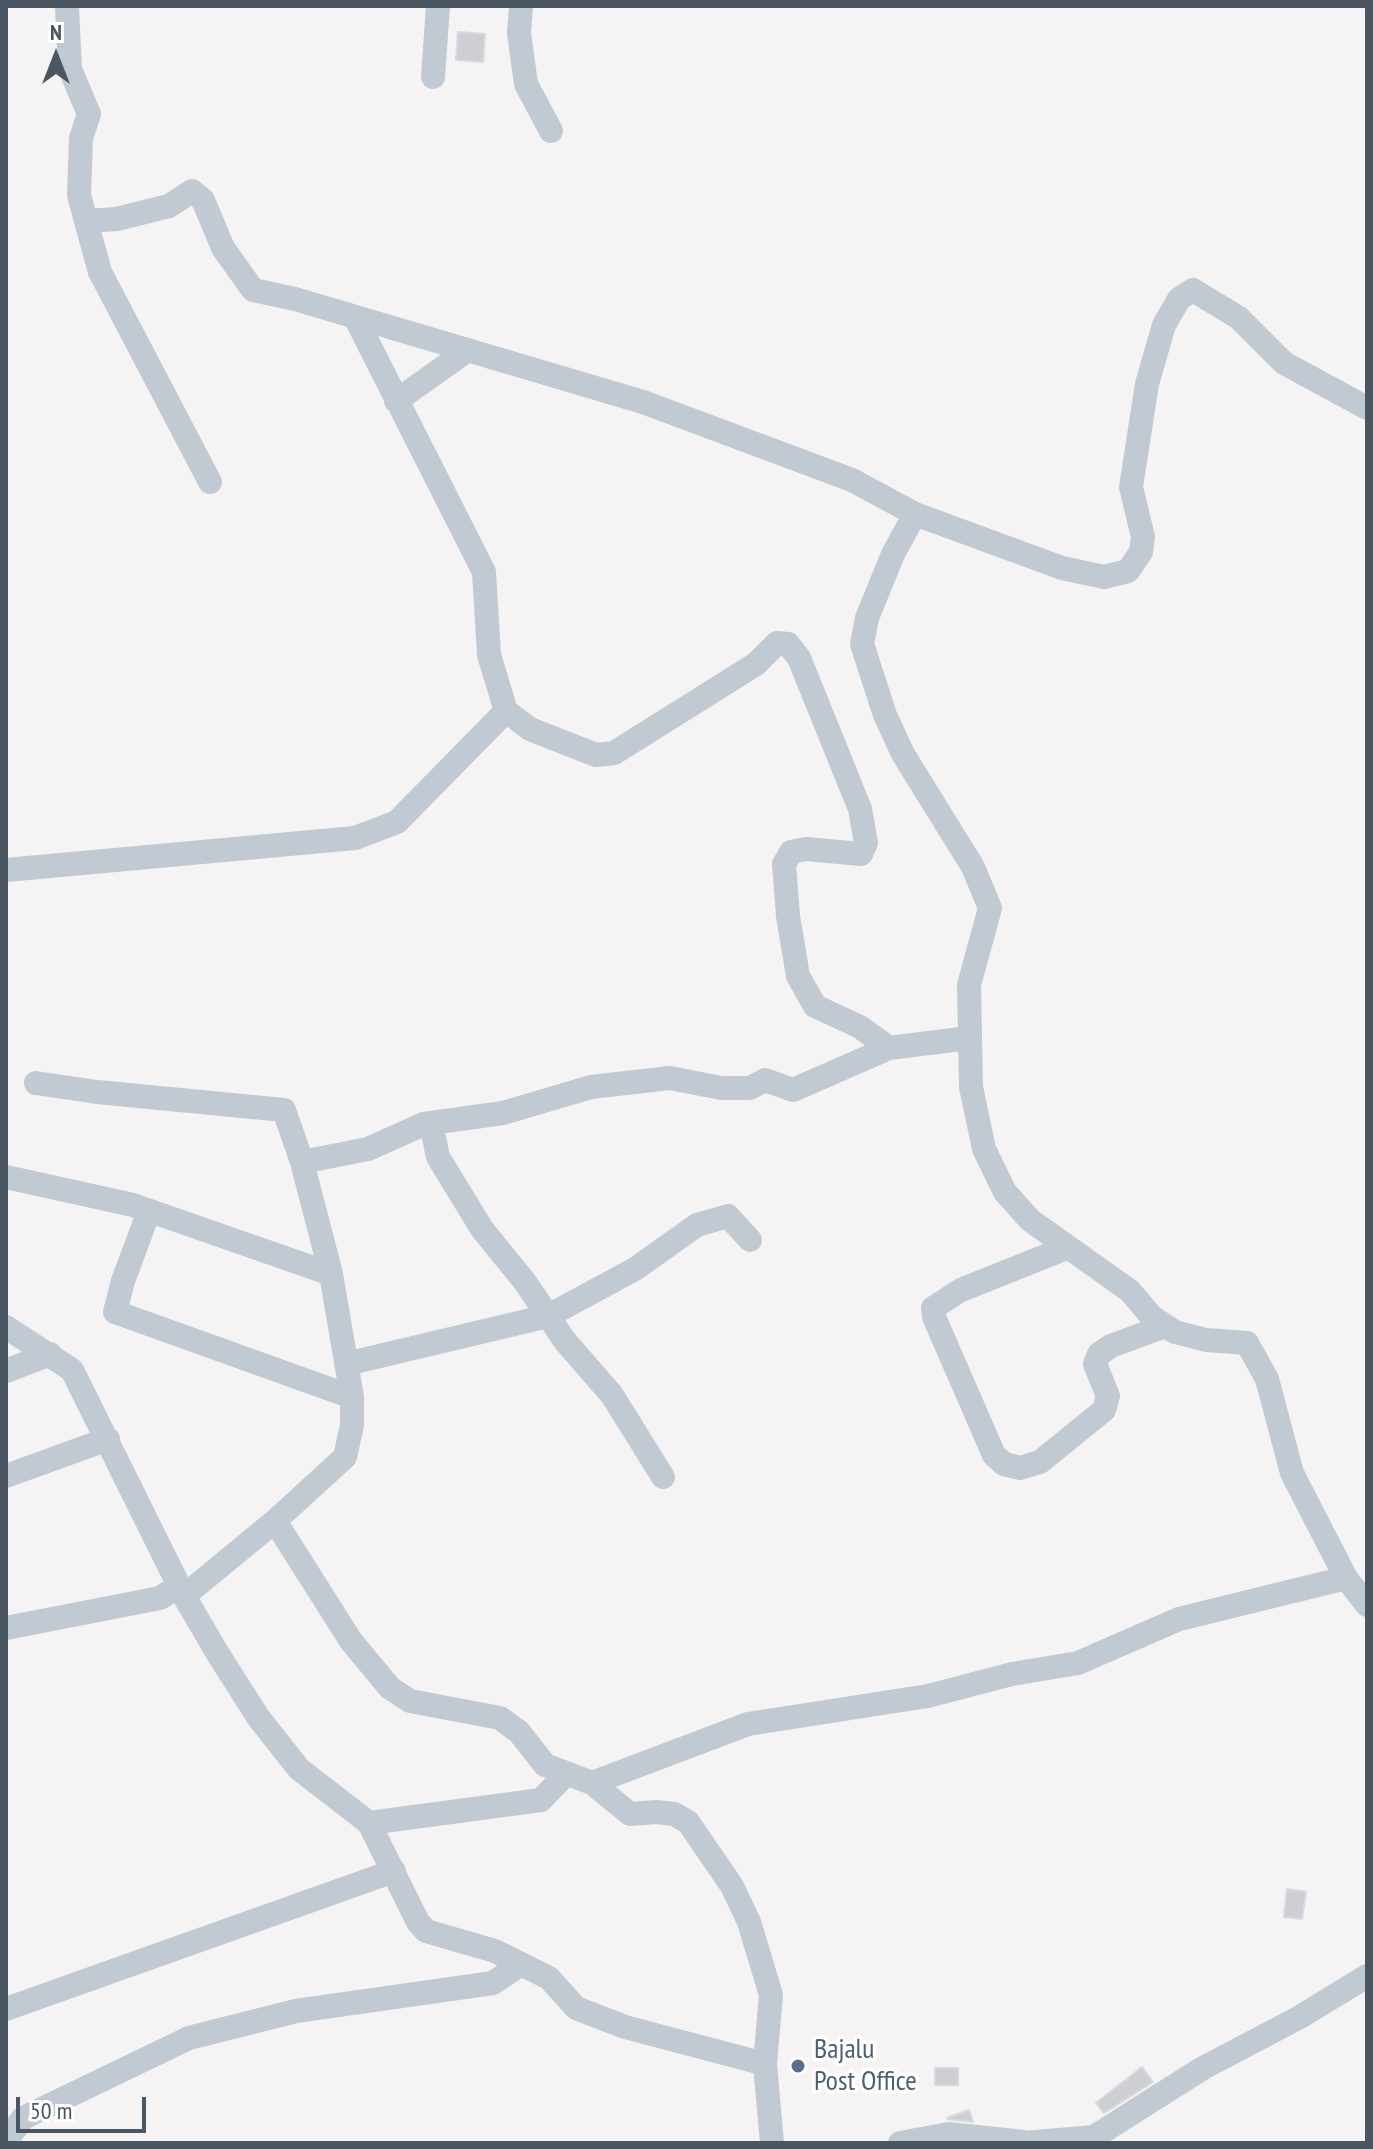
<!DOCTYPE html>
<html>
<head>
<meta charset="utf-8">
<style>
  body { margin:0 }
  #map { position:relative; width:1373px; height:2149px; overflow:hidden; background:#f5f3f3; font-family:"PT Sans Narrow",sans-serif }
  canvas { display:block }
  .frame { position:absolute; inset:0; border:8px solid #4a5661; pointer-events:none }
  .north { position:absolute; left:16px; top:16px; width:80px; height:80px; -webkit-text-stroke:6px #fff; paint-order:stroke; rotate:0deg; font-size:22px; font-weight:700; line-height:32px; text-align:center; color:#4a5661 }
  .north::after { content:''; display:block; margin:auto; width:28px; height:36px; background:#4a5661; clip-path:polygon(50% 0,100% 100%,50% 72%,0 100%) }
  .scale { position:absolute; left:16px; top:2097px; width:130px; height:36px; box-sizing:border-box; border:4px solid #4a5661; border-top:0; padding-left:10px; font-size:24px; line-height:28px; white-space:nowrap; color:#4a5661; -webkit-text-stroke:6px #fff; paint-order:stroke }
</style>
</head>
<body>
<div id="map">
<canvas width="1373" height="2149"></canvas>
<div class="frame"></div>
<div class="north">N</div>
<div class="scale">50 m</div>
</div>
<script>
const context = document.querySelector('canvas').getContext('2d');
context.lineJoin = 'round';
function fillPath(path, color) {
  context.fillStyle = color;
  context.fill(path, 'evenodd');
}
function toPath(rows) {
  const path = new Path2D();
  for (const r of rows) {
    path.moveTo(r[0], r[1]);
    for (let i = 2; i < r.length; i += 2) path.lineTo(r[i], r[i + 1]);
  }
  return path;
}
function stroke(path, color, width, dash) {
  context.strokeStyle = color;
  context.lineWidth = width;
  context.lineCap = dash ? 'butt' : 'round';
  context.setLineDash(dash || []);
  context.stroke(path);
}
function label(font, color, halo, rows, align = 'center') {
  context.font = font + ' "PT Sans Narrow",sans-serif';
  context.lineWidth = 7;
  context.setLineDash([]);
  context.textBaseline = 'middle';
  context.strokeStyle = halo;
  context.fillStyle = color;
  for (const [text, x, y, turn = 0] of rows) {
    context.save();
    context.translate(x, y);
    context.rotate((+turn || 0) * Math.PI / 180);
    context.textAlign = isNaN(turn) ? turn : align;
    if (halo) context.strokeText(text, 0, 0);
    context.fillText(text, 0, 0);
    context.restore();
  }
}
const building = toPath([
  [458,32,485,34,483,62,456,60,458,32],
  [1287,1889,1306,1892,1302,1919,1284,1917,1287,1889],
  [1142,2067,1153,2082,1104,2113,1096,2103,1142,2067],
  [935,2068,958,2068,958,2085,935,2085,935,2068],
  [969,2110,973,2122,948,2119,947,2118,969,2110]
]);
const minor = toPath([
  [67,6,70,69,89,114,81,138,79,195,86,221,117,219,169,206,192,191,203,200,223,248,253,290,295,299,643,402,852,480,915,514,893,554,867,618,862,644,885,715,903,754,973,867,990,908,969,985,971,1087,984,1149,1005,1192,1030,1220,1130,1291,1152,1317,1175,1332,1206,1340,1247,1343,1267,1379,1292,1473,1346,1578,1367,1605],
  [521,6,519,33,526,84,551,131],
  [433,77,438,6],
  [86,221,100,272,210,482],
  [355,317,484,572,489,655,506,711,530,729,596,755,614,753,756,664,777,643,788,644,799,658,860,809,866,843,861,854,806,849,791,852,784,864,788,916,798,976,815,1006,860,1027,889,1048],
  [396,401,468,350],
  [915,514,1062,568,1104,577,1128,571,1141,552,1143,537,1131,487,1147,384,1164,325,1179,299,1193,290,1239,318,1284,363,1367,408],
  [6,870,355,838,397,822,506,711],
  [36,1083,97,1092,284,1110,302,1162,331,1274,352,1397,352,1425,345,1457,275,1521,184,1596],
  [431,1123,438,1157,482,1229,525,1282,565,1341,612,1395,663,1477],
  [302,1162,368,1149,424,1124,503,1113,591,1087,670,1078,721,1088,750,1088,765,1080,793,1090,889,1048,969,1038],
  [6,1177,133,1205,331,1274],
  [149,1211,123,1281,115,1312,352,1397],
  [1066,1248,961,1290,933,1308,934,1317,994,1455,1004,1464,1020,1468,1040,1462,1104,1410,1108,1396,1095,1364,1099,1354,1111,1346,1165,1326],
  [6,1327,72,1370,184,1596,218,1654,258,1717,299,1769,369,1823,418,1922,426,1931,495,1951,549,1978,576,2008,625,2027,765,2064],
  [346,1364,548,1316,635,1269,697,1225,728,1216,750,1240],
  [6,1371,50,1354],
  [6,1476,108,1439],
  [275,1521,351,1641,390,1688,410,1701,500,1718,519,1732,545,1765,592,1783,630,1814,657,1812,674,1814,688,1822,732,1886,749,1922,771,1995,765,2064,772,2143],
  [6,1628,160,1598,179,1586],
  [592,1783,748,1724,928,1696,1012,1674,1078,1663,1179,1619,1346,1578],
  [369,1823,541,1800,566,1774],
  [6,2009,394,1871],
  [6,2141,23,2118,189,2038,296,2011,493,1983,521,1964],
  [900,2143,949,2134,1024,2142],
  [1024,2143,1094,2137,1203,2068,1300,2017,1367,1976]
]);
const markers = [
  [798,2066,8,"#5c6f8a"]
];
const serviceNames = [
  ["Bajalu",814,2050],
  ["Post Office",814,2082]
];
fillPath(building, '#cdcfd5');
stroke(building, '#d7d9de', 2);
stroke(minor, '#c1cad2', 24);
for (const [x, y, r, color] of markers) {
  const dot = new Path2D();
  dot.arc(x, y, r, 0, 2 * Math.PI);
  context.fillStyle = color;
  context.fill(dot);
  stroke(dot, '#fff', 3);
}
label('28px', '#4e5e75', '#fff', serviceNames, 'left');
</script>
</body>
</html>
